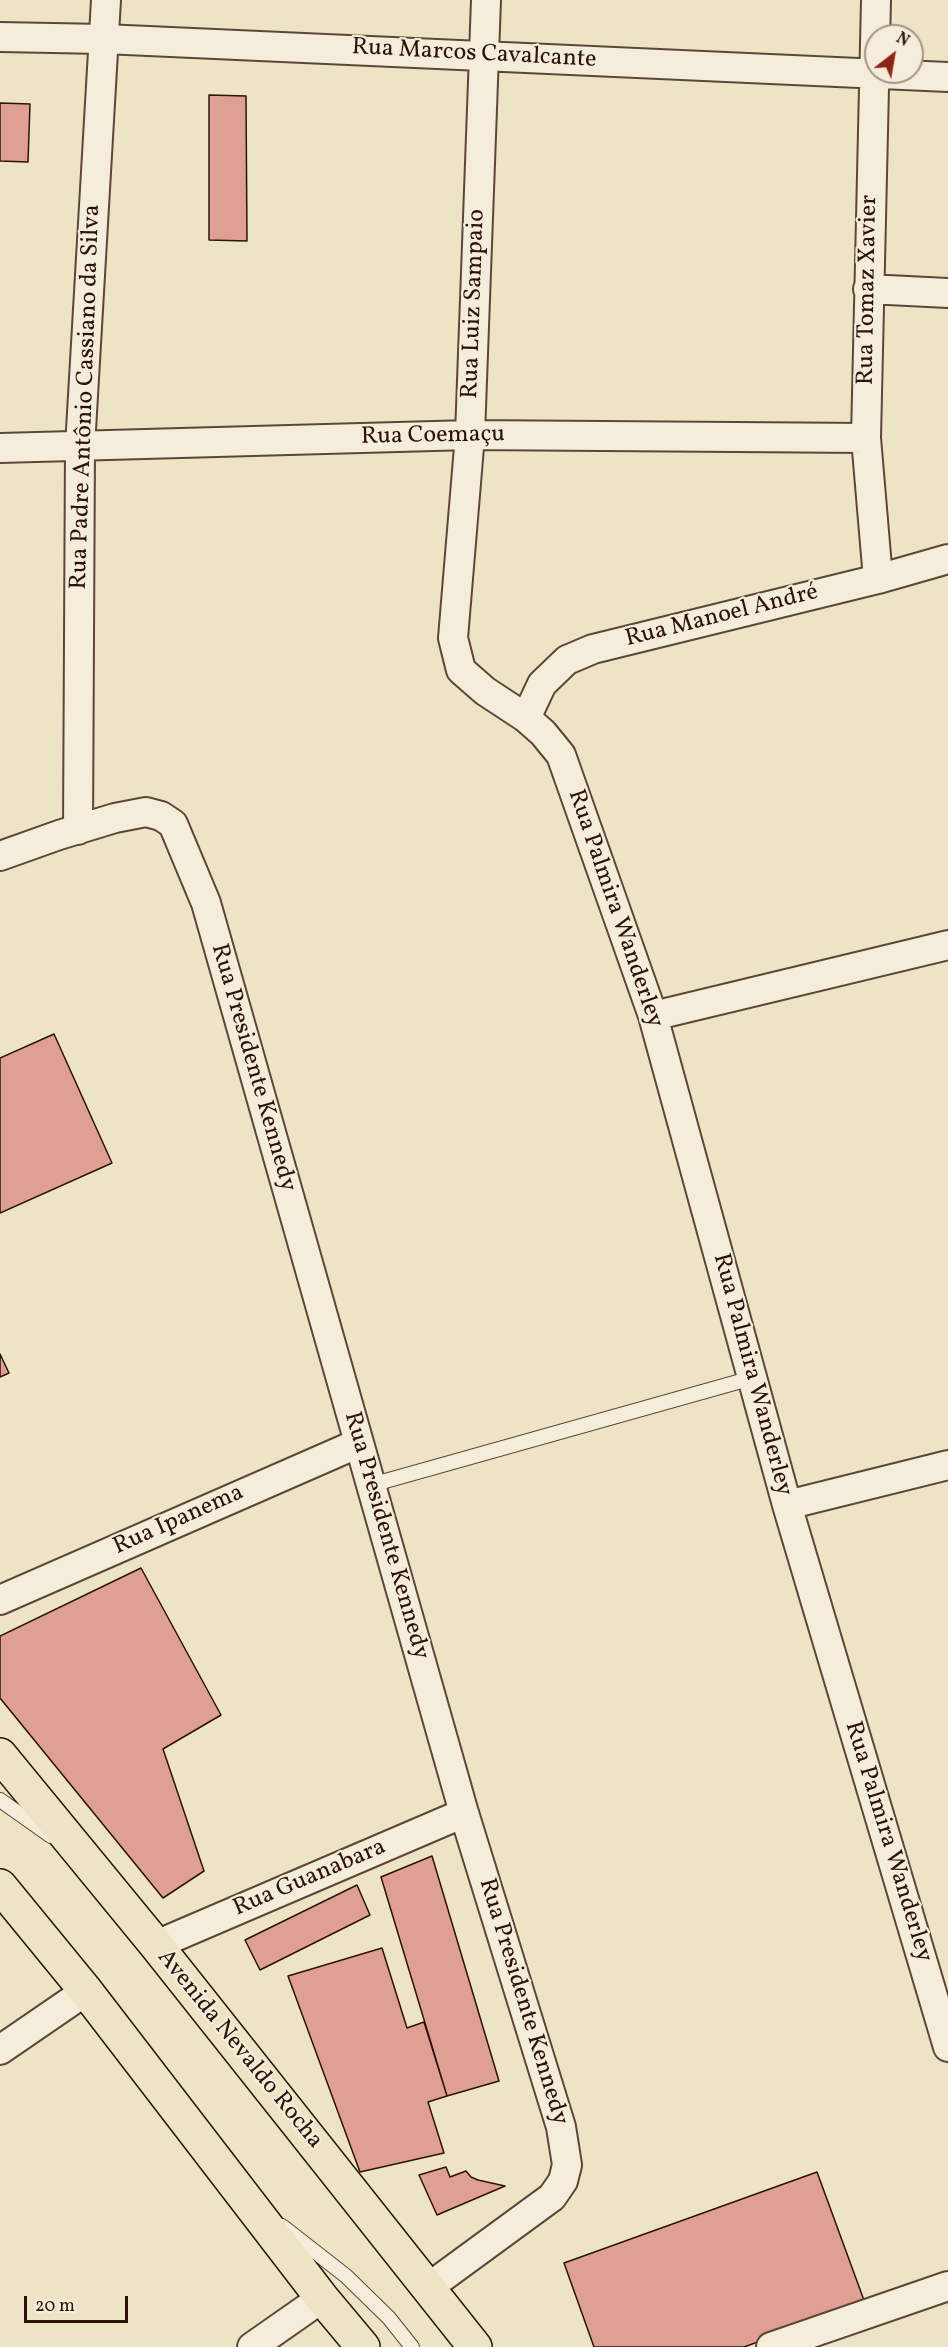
<!DOCTYPE html>
<html>
<head>
<meta charset="utf-8">
<style>
  body { margin:0 }
  #map { position:relative; width:948px; height:2347px; overflow:hidden; background:#ede4c6; font-family:Vollkorn,serif }
  canvas { display:block }
  .north { position:absolute; left:864px; top:24px; width:60px; height:60px; box-sizing:border-box; background:#f3edda; border:2px solid #a49586; border-radius:50%; rotate:31deg; font-size:16px; font-weight:700; line-height:24px; text-align:center; color:#2d1208 }
  .north::after { content:''; display:block; margin:auto; width:21px; height:27px; background:#8f2418; clip-path:polygon(50% 0,100% 100%,50% 72%,0 100%) }
  .scale { position:absolute; left:24px; top:2296px; width:104px; height:27px; box-sizing:border-box; border:3px solid #2d1208; border-top:0; padding-left:8px; font-size:18px; line-height:21px; white-space:nowrap; color:#2d1208; -webkit-text-stroke:4px #f3edda; paint-order:stroke }
</style>
</head>
<body>
<div id="map">
<canvas width="948" height="2347"></canvas>
<div class="north">N</div>
<div class="scale">20 m</div>
</div>
<script>
const context = document.querySelector('canvas').getContext('2d');
context.lineJoin = 'round';
function fillPath(path, color) {
  context.fillStyle = color;
  context.fill(path, 'evenodd');
}
function toPath(rows) {
  const path = new Path2D();
  for (const r of rows) {
    path.moveTo(r[0], r[1]);
    for (let i = 2; i < r.length; i += 2) path.lineTo(r[i], r[i + 1]);
  }
  return path;
}
function stroke(path, color, width, dash) {
  context.strokeStyle = color;
  context.lineWidth = width;
  context.lineCap = dash ? 'butt' : 'round';
  context.setLineDash(dash || []);
  context.stroke(path);
}
function label(font, color, halo, rows, align = 'center') {
  context.font = font + ' Vollkorn,serif';
  context.lineWidth = 4.5;
  context.setLineDash([]);
  context.textBaseline = 'middle';
  context.strokeStyle = halo;
  context.fillStyle = color;
  for (const [text, x, y, turn = 0] of rows) {
    context.save();
    context.translate(x, y);
    context.rotate((+turn || 0) * Math.PI / 180);
    context.textAlign = isNaN(turn) ? turn : align;
    if (halo) context.strokeText(text, 0, 0);
    context.fillText(text, 0, 0);
    context.restore();
  }
}
const building = toPath([
  [209,95,246,96,247,241,209,240,209,95],
  [0,103,30,104,28,162,0,161,0,103],
  [54,1034,112,1163,0,1213,0,1058,54,1034],
  [0,1354,9,1373,0,1377,0,1354],
  [141,1568,221,1715,163,1749,204,1871,163,1898,0,1698,0,1636,141,1568],
  [432,1856,499,2081,447,2096,381,1877,432,1856],
  [357,1885,370,1915,260,1970,245,1940,357,1885],
  [382,1948,407,2028,424,2022,447,2096,428,2102,444,2153,360,2172,288,1976,382,1948],
  [446,2167,450,2177,466,2171,471,2177,478,2180,505,2186,437,2215,419,2175,446,2167],
  [817,2172,865,2303,744,2347,594,2347,564,2263,817,2172]
]);
const lane = toPath([
  [371,1485,752,1378],
  [0,1800,51,1836],
  [282,2226,346,2276,389,2318,412,2347]
]);
const street = toPath([
  [486,0,470,435,453,638,461,670,485,691,526,718,543,733,561,755,653,1016,787,1505,948,2047],
  [876,0,866,438,878,579],
  [0,37,104,39,948,77],
  [868,289,948,293],
  [0,448,470,435,866,438],
  [526,718,542,684,567,660,593,649,878,579,948,559],
  [78,830,80,447,106,0],
  [0,856,59,835,115,818,146,812,161,816,173,824,206,903,464,1813,561,2127,565,2152,567,2165,563,2181,552,2197,429,2287],
  [653,1016,948,945],
  [787,1505,948,1465],
  [0,1600,359,1443],
  [156,1945,464,1813],
  [0,2050,86,1991],
  [252,2347,322,2298],
  [771,2347,948,2286]
]);
const highway = toPath([
  [0,1755,156,1945,475,2347],
  [0,1886,86,1991,322,2298,363,2347]
]);
const streetNames = [
  ["Rua Marcos Cavalcante",474,55,3],
  ["Rua Tomaz Xavier",869,290,-89],
  ["Rua Luiz Sampaio",475,304,-88],
  ["Rua Padre Antônio Cassiano da Silva",87,397,-88],
  ["Rua Coemaçu",433,437,-1],
  ["Rua Manoel André",722,617,-14],
  ["Rua Palmira Wanderley",614,909,71],
  ["Rua Presidente Kennedy",252,1068,74],
  ["Rua Palmira Wanderley",751,1375,75],
  ["Rua Ipanema",179,1521,-24],
  ["Rua Presidente Kennedy",385,1536,74],
  ["Rua Palmira Wanderley",887,1842,73],
  ["Rua Guanabara",310,1879,-23],
  ["Rua Presidente Kennedy",522,2002,73],
  ["Avenida Nevaldo Rocha",239,2050,51]
];
fillPath(building, '#df9f93');
stroke(building, '#2d1208', 1.5);
stroke(lane, '#5d4638', 16);
stroke(street, '#5d4638', 32);
stroke(highway, '#2d1208', 36);
stroke(lane, '#f3edda', 14);
stroke(street, '#f3edda', 28);
stroke(highway, '#ede4c6', 33);
label('24px', '#2d1208', '#f3edda', streetNames);
</script>
</body>
</html>
